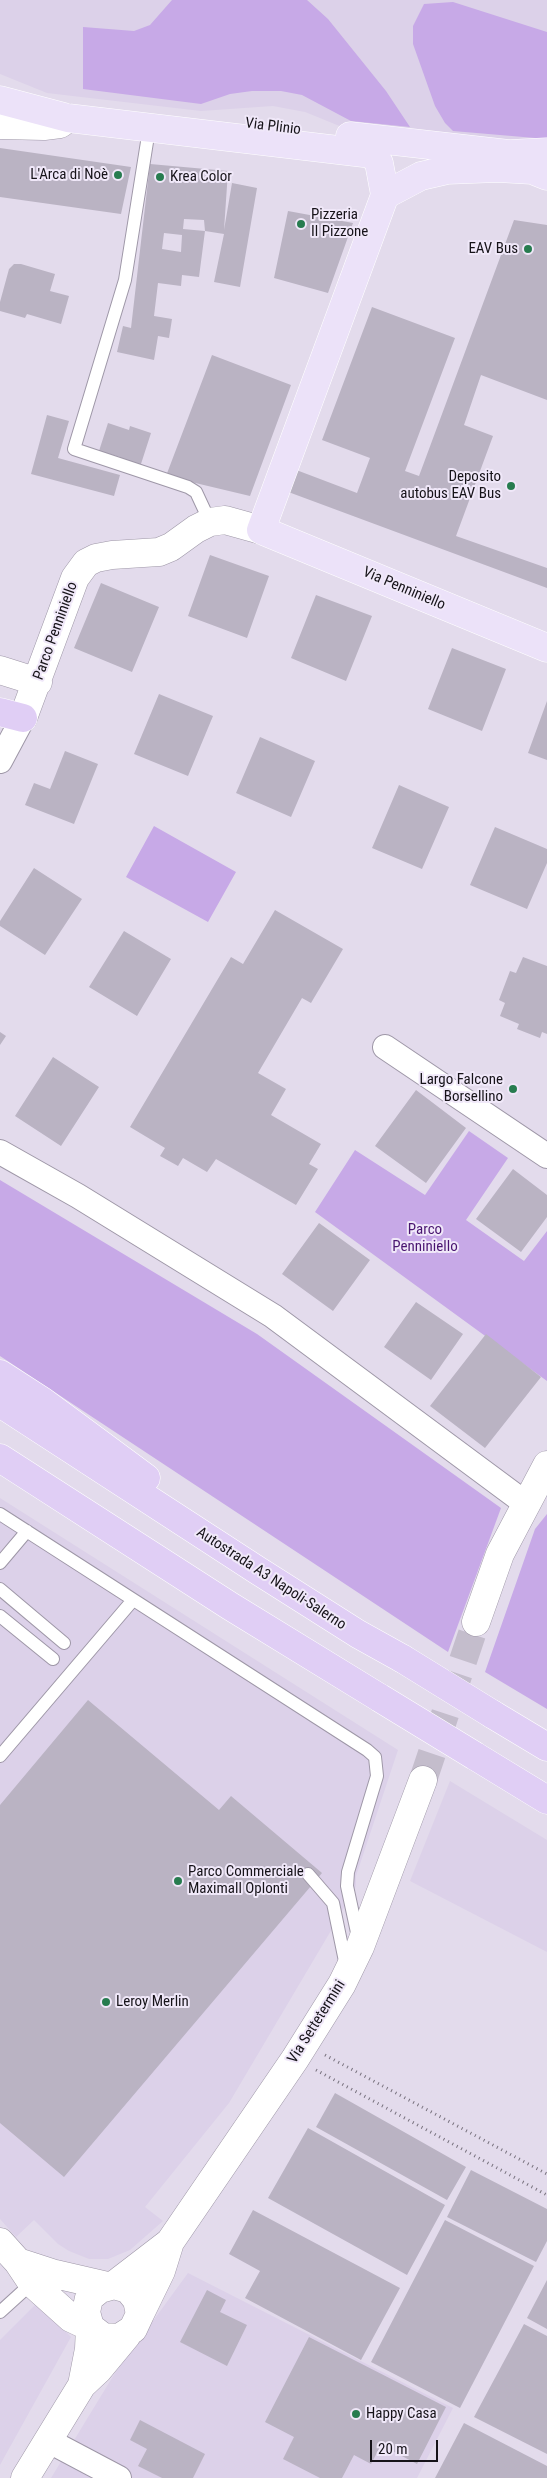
<!DOCTYPE html>
<html>
<head>
<meta charset="utf-8">
<style>
  body { margin:0 }
  #map { position:relative; width:547px; height:2478px; overflow:hidden; background:#e3dbec; font-family:"Roboto Condensed",sans-serif }
  canvas { display:block }
  .scale { position:absolute; left:370px; top:2440px; width:68px; height:22px; box-sizing:border-box; border:2px solid #161319; border-top:0; padding-left:6px; font-size:15px; line-height:18px; white-space:nowrap; color:#161319; -webkit-text-stroke:4px #f0e8f9; paint-order:stroke }
</style>
</head>
<body>
<div id="map">
<canvas width="547" height="2478"></canvas>
<div class="scale">20 m</div>
</div>
<script>
const context = document.querySelector('canvas').getContext('2d');
context.lineJoin = 'round';
function fillPath(path, color) {
  context.fillStyle = color;
  context.fill(path, 'evenodd');
}
function toPath(rows) {
  const path = new Path2D();
  for (const r of rows) {
    path.moveTo(r[0], r[1]);
    for (let i = 2; i < r.length; i += 2) path.lineTo(r[i], r[i + 1]);
  }
  return path;
}
function stroke(path, color, width, dash) {
  context.strokeStyle = color;
  context.lineWidth = width;
  context.lineCap = dash ? 'butt' : 'round';
  context.setLineDash(dash || []);
  context.stroke(path);
}
function label(font, color, halo, rows, align = 'center') {
  context.font = font + ' "Roboto Condensed",sans-serif';
  context.lineWidth = 4;
  context.setLineDash([]);
  context.textBaseline = 'middle';
  context.strokeStyle = halo;
  context.fillStyle = color;
  for (const [text, x, y, turn = 0] of rows) {
    context.save();
    context.translate(x, y);
    context.rotate((+turn || 0) * Math.PI / 180);
    context.textAlign = isNaN(turn) ? turn : align;
    if (halo) context.strokeText(text, 0, 0);
    context.fillText(text, 0, 0);
    context.restore();
  }
}
const built = toPath([
  [0,0,547,0,547,144,347,129,305,112,273,106,201,111,47,93,0,74],
  [0,1498,398,1750,356,1876,356,1886,329,1934,229,2103,145,2207,163,2221,130,2250,108,2259,89,2259,69,2251,58,2244,34,2220,16,2237,0,2219],
  [450,1781,547,1840,547,1952,410,1881],
  [188,2273,453,2408,417,2478,51,2478,115,2373],
  [38,2302,71,2337,0,2465,0,2340]
]);
const green = toPath([
  [172,0,307,0,328,19,386,91,410,127,351,121,302,95,281,91,252,91,230,94,201,104,83,89,83,27,134,31,150,25],
  [453,2,547,32,547,139,453,131,445,123,435,106,413,44,413,26,424,4],
  [154,826,236,872,208,922,126,877],
  [469,1131,508,1158,466,1220,524,1261,547,1231,547,1381,315,1212,355,1150,425,1195],
  [0,1180,257,1334,501,1508,448,1652,0,1356],
  [547,1514,547,1709,485,1672,535,1529]
]);
const building = toPath([
  [0,148,131,167,121,214,0,197],
  [150,164,228,171,224,230,232,183,257,188,240,287,214,282,224,234,205,231,204,220,184,219,183,229,205,231,199,277,182,275,181,286,158,283,154,316,172,319,169,338,158,336,154,360,117,352,123,326,131,328],
  [164,233,182,235,181,252,162,249],
  [288,211,353,223,328,293,274,278],
  [514,220,547,225,547,400,481,375,464,425,493,436,456,536,547,568,547,588,283,490,291,468,357,493,370,458,322,440,372,307,455,338,405,471,419,476],
  [14,264,21,264,55,274,50,291,69,296,61,324,27,314,25,318,0,311,0,302,9,269],
  [212,355,291,385,250,496,166,476],
  [47,415,69,421,58,458,120,475,114,496,31,474],
  [108,423,129,430,130,426,151,433,140,467,119,461,120,457,99,451],
  [210,555,269,576,247,638,188,616],
  [101,583,159,607,132,672,74,648],
  [316,595,372,616,346,681,291,658],
  [452,648,506,669,482,731,428,709],
  [159,694,213,716,188,776,134,754],
  [547,701,547,760,528,753],
  [260,737,315,761,291,817,236,793],
  [65,751,98,764,74,824,25,805,34,783,50,789],
  [399,785,449,807,422,869,372,848],
  [495,827,547,849,547,863,527,909,470,885],
  [34,868,82,899,45,955,0,926,0,921],
  [275,910,343,949,311,1003,302,998,258,1073,286,1089,271,1115,321,1144,309,1164,318,1169,296,1205,216,1159,207,1172,183,1158,178,1166,160,1156,165,1148,130,1127,231,957,243,964],
  [124,931,171,959,137,1016,89,987],
  [523,957,547,966,547,1034,542,1032,540,1038,517,1029,519,1024,500,1016,505,1003,499,1000,510,971,516,973],
  [0,1032,6,1036,0,1045],
  [53,1057,99,1087,61,1146,15,1116],
  [416,1090,466,1128,426,1183,375,1146],
  [513,1169,547,1195,547,1217,521,1252,476,1219],
  [319,1223,370,1260,333,1311,282,1274],
  [416,1302,463,1334,431,1380,384,1347],
  [486,1334,541,1377,485,1448,430,1406],
  [88,1700,219,1810,231,1796,322,1873,64,2177,0,2123,0,1805],
  [335,2093,466,2167,447,2200,316,2127],
  [308,2128,445,2205,407,2275,268,2198],
  [471,2170,547,2209,547,2241,536,2262,447,2217],
  [253,2210,400,2288,361,2360,245,2298,260,2271,229,2254],
  [445,2220,534,2266,460,2408,371,2362],
  [547,2280,547,2329,527,2318],
  [207,2290,226,2300,220,2312,247,2325,227,2366,180,2342],
  [524,2324,547,2336,547,2454,474,2417],
  [309,2337,446,2407,417,2464,381,2445,371,2464,354,2455,342,2478,320,2478,283,2459,294,2437,265,2422],
  [140,2420,205,2454,193,2478,162,2478,138,2466,147,2449,130,2440],
  [464,2423,547,2466,547,2478,435,2478]
]);
const secondaryTunnel = toPath([
  [423,1780,476,1622]
]);
const path = toPath([
  [325,2055,547,2174],
  [316,2070,547,2195]
]);
const lane = toPath([
  [147,142,125,280,74,449,188,487,196,492,210,522],
  [0,1514,367,1750,375,1757,377,1776,348,1872,347,1886,358,1937],
  [0,1563,27,1531],
  [0,1589,64,1643],
  [0,1616,53,1659],
  [0,1756,133,1600],
  [308,1874,333,1903,346,1966],
  [0,2312,32,2283]
]);
const street = toPath([
  [0,761,23,718],
  [385,1047,547,1156],
  [0,1152,78,1196,273,1316,525,1503],
  [49,2441,119,2478]
]);
const secondary = toPath([
  [0,125,44,126,60,124,68,118],
  [0,670,38,682],
  [23,718,75,578,86,563,96,558,112,555,159,552,171,547,196,529,210,522,225,520,261,530],
  [476,1622,500,1554,547,1465],
  [0,2242,18,2262,32,2283,71,2318,90,2327,103,2337,119,2338,133,2329,140,2314,137,2300,128,2289,114,2285,100,2289,89,2298,86,2312,90,2327,89,2349,82,2385],
  [18,2262,55,2274,107,2286],
  [114,2285,170,2242],
  [140,2314,161,2271,170,2242,295,2059,342,1984,360,1947,423,1780],
  [25,2478,82,2385,98,2370,127,2335]
]);
const primary = toPath([
  [0,100,68,118,372,154,379,163,385,195,261,530,547,648],
  [350,136,509,154,547,152],
  [385,195,421,176,447,170,498,168,532,170,547,176]
]);
const highway = toPath([
  [0,712,23,718],
  [0,1374,42,1401,146,1478],
  [0,1403,257,1570,358,1634,403,1659],
  [0,1458,230,1606,380,1698],
  [492,1714,547,1747],
  [475,1756,547,1800]
]);
const highwayBridge = toPath([
  [403,1659,492,1714],
  [380,1698,475,1756]
]);
const markers = [
  [118,175,5,"#277c4f"],
  [160,177,5,"#277c4f"],
  [301,224,5,"#277c4f"],
  [528,249,5,"#277c4f"],
  [511,486,5,"#277c4f"],
  [513,1089,5,"#277c4f"],
  [178,1881,5,"#277c4f"],
  [106,2002,5,"#277c4f"],
  [356,2414,5,"#277c4f"]
];
const streetNames = [
  ["Via Plinio",273,127,7],
  ["Via Penniniello",404,589,23],
  ["Parco Penniniello",56,631,-70],
  ["Autostrada A3 Napoli-Salerno",271,1579,33],
  ["Via Settetermini",317,2022,-58]
];
const poiNames = [
  ["L'Arca di Noè",108,175,"right"],
  ["Krea Color",170,177],
  ["Pizzeria",311,215],
  ["Il Pizzone",311,232],
  ["EAV Bus",518,249,"right"],
  ["Deposito",501,477,"right"],
  ["autobus EAV Bus",501,494,"right"],
  ["Largo Falcone",503,1080,"right"],
  ["Borsellino",503,1097,"right"],
  ["Parco Commerciale",188,1872],
  ["Maximall Oplonti",188,1889],
  ["Leroy Merlin",116,2002],
  ["Happy Casa",366,2414]
];
const parkNames = [
  ["Parco",425,1230],
  ["Penniniello",425,1247]
];
fillPath(built, '#dcd1e9');
fillPath(green, '#c7a9e7');
fillPath(building, '#bab3c3');
stroke(secondaryTunnel, '#c4bdcc', 28, [28, 14]);
stroke(lane, '#9e97a7', 14);
stroke(street, '#9e97a7', 26);
stroke(secondary, '#9e97a7', 29);
stroke(primary, '#fff', 29);
stroke(highway, '#fff', 29);
stroke(path, '#77717d', 3, [1, 4]);
stroke(lane, '#fff', 12);
stroke(street, '#fff', 24);
stroke(secondary, '#fff', 28);
stroke(primary, '#ece2f9', 28);
stroke(highway, '#e0cef5', 28);
stroke(highwayBridge, '#fff', 29, []);
stroke(highwayBridge, '#e0cef5', 28);
for (const [x, y, r, color] of markers) {
  const dot = new Path2D();
  dot.arc(x, y, r, 0, 2 * Math.PI);
  context.fillStyle = color;
  context.fill(dot);
  stroke(dot, '#f0e8f9', 2);
}
label('15px', '#161319', '#f0e8f9', streetNames);
label('15px', '#161319', '#f0e8f9', poiNames, 'left');
label('15px', '#491570', '#f0e8f9', parkNames);
</script>
</body>
</html>
